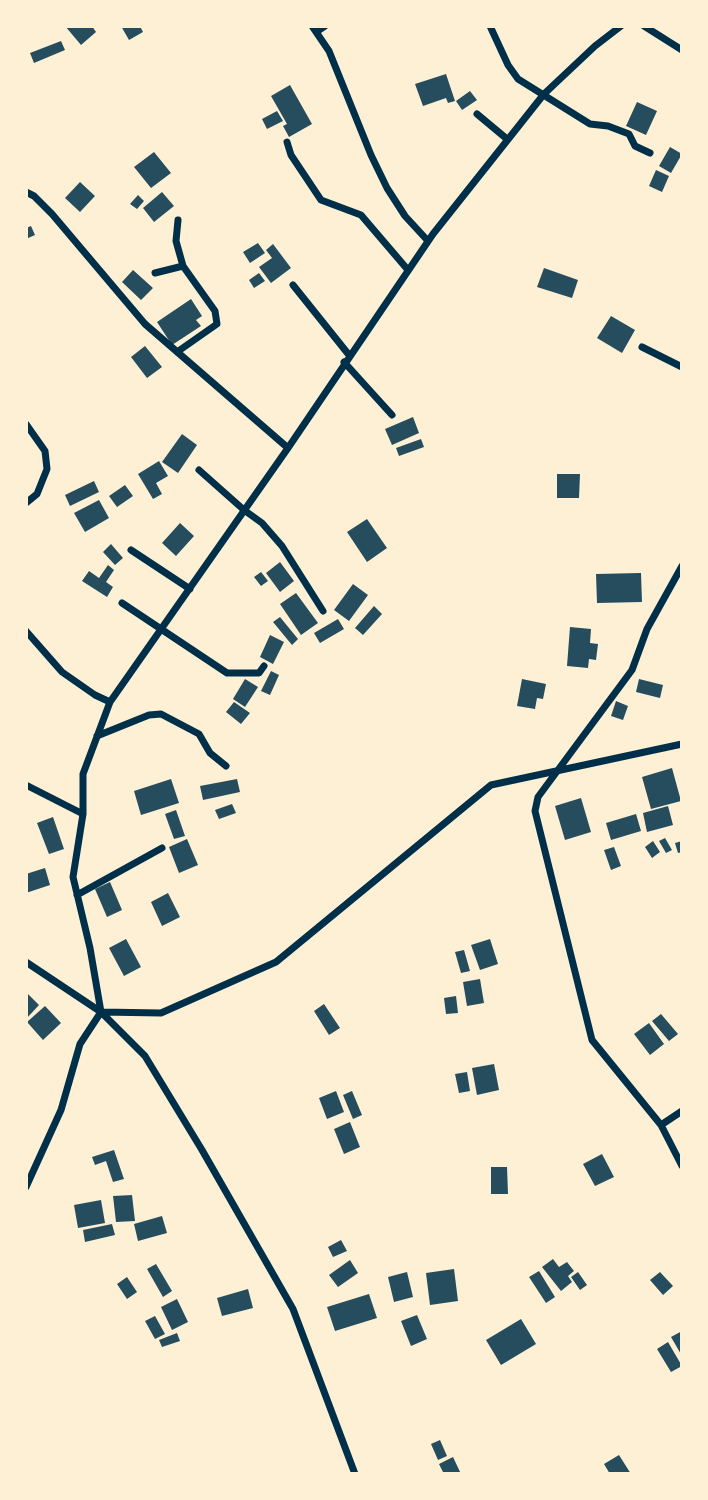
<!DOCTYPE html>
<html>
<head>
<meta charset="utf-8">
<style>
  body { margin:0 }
  #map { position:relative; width:708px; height:1500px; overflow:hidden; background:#fdf0d5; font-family:Montserrat,sans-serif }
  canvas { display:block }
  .frame { position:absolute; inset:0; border:28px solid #fdf0d5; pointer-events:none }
</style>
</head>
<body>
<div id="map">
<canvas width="708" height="1500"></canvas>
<div class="frame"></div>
</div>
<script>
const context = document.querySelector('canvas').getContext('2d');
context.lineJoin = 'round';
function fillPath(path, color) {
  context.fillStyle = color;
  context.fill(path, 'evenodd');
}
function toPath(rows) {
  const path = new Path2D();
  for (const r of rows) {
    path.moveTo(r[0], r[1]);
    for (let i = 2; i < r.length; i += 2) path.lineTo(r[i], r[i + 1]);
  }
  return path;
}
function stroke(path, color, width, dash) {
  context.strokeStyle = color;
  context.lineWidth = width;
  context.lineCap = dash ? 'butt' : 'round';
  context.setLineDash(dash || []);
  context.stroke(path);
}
const building = toPath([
  [65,26,92,26,96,32,81,45],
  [121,26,140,26,143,32,129,40],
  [61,41,65,50,34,63,30,53],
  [446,74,455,101,448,103,446,98,423,106,415,84],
  [290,85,312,124,289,137,283,126,287,124,271,96],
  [470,91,477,100,462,110,456,101],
  [637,102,657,111,646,135,626,126],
  [277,111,283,121,267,129,262,119],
  [670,147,682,154,671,173,659,166],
  [154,152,171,173,151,188,134,167],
  [656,170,669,176,662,192,649,186],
  [80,182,95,196,80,212,65,198],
  [162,192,174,206,154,222,143,208],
  [138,195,144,201,137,209,130,204],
  [31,226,35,235,26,239,26,228],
  [258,243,265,253,250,263,243,252],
  [273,244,291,268,271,283,259,267,272,258,266,250],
  [544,268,578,280,572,298,537,287],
  [133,270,153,288,141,300,122,282],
  [259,273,265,281,254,288,249,280],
  [191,299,202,316,196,320,201,326,172,345,157,322],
  [611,316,635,330,622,353,597,338],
  [145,346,162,367,147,378,131,357],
  [413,417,419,433,392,445,385,429],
  [182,434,197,445,178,473,162,462],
  [421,439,424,447,399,456,396,448],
  [159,461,168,476,156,483,162,494,153,499,138,474],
  [557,474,580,474,579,498,557,498],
  [94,481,99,492,70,506,65,495],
  [125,485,133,496,117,507,109,496],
  [99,500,109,518,85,532,74,513],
  [367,519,387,548,367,562,347,532],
  [180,523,194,536,176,556,162,543],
  [111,544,123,558,115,565,103,552],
  [280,562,294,581,280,592,266,573],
  [108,565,114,570,106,582,113,587,107,597,82,581,89,571,99,578],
  [261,572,268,581,261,586,254,577],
  [641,573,642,602,597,603,596,574],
  [353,584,368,595,349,621,334,610],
  [296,593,318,623,301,635,280,604],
  [374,606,382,614,363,635,355,628],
  [280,617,298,639,292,645,273,622],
  [338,619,344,629,320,643,314,633],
  [570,627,591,629,590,643,598,644,596,660,589,659,588,668,567,666],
  [270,635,284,642,273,664,260,657],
  [271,671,279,675,270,695,261,691],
  [245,679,258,687,245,707,233,699],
  [522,679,546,684,543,699,537,698,535,709,517,706],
  [639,679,663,685,660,698,636,692],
  [616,701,628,706,623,720,611,716],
  [234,702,250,713,241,724,226,712],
  [672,768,681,801,651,809,642,777],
  [171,779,179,803,141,815,134,791],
  [237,779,240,792,203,800,200,786],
  [581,798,591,832,565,840,555,806],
  [232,804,236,813,219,819,215,810],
  [668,806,673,825,647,832,643,813],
  [176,810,185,836,174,839,165,814],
  [636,814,641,831,611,840,606,823],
  [53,817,64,849,49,854,37,823],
  [665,838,672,850,666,853,659,841],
  [187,839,198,865,179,873,169,847],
  [653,841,660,852,652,858,645,847],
  [682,841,682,852,678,853,675,843],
  [614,847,621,866,611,870,604,850],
  [45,868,50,885,26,893,26,874],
  [110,882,122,910,107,917,95,889],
  [168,893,180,917,162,926,151,902],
  [126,939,141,967,124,976,109,948],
  [490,939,498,964,480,970,471,945],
  [464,950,470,971,461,973,455,952],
  [480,979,484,1003,467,1006,463,982],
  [26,992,39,1005,26,1019],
  [456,996,458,1013,446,1014,444,998],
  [324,1004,340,1028,329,1035,314,1011],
  [45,1006,61,1023,43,1040,27,1022],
  [661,1014,678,1034,669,1041,652,1021],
  [649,1023,664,1044,650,1055,634,1034],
  [494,1064,499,1090,477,1095,472,1068],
  [467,1072,470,1091,459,1093,455,1074],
  [336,1091,344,1112,327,1119,319,1098],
  [352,1091,362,1115,353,1119,343,1095],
  [350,1122,360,1147,344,1154,334,1129],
  [114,1150,124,1179,113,1182,106,1161,95,1165,92,1157],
  [602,1154,614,1177,595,1186,583,1164],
  [491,1167,507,1167,508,1194,491,1194],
  [132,1195,135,1221,116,1222,113,1196],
  [101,1200,105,1223,78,1228,74,1205],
  [162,1216,167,1233,138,1241,134,1224],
  [112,1224,115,1235,85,1242,83,1230],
  [341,1240,347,1251,333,1257,328,1247],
  [553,1259,559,1267,567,1262,574,1271,568,1276,572,1282,561,1291,542,1267],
  [350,1260,358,1273,338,1287,329,1275],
  [156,1264,172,1291,163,1297,147,1269],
  [454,1269,458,1301,430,1305,426,1273],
  [539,1271,555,1297,546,1303,529,1277],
  [407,1272,413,1297,394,1302,388,1277],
  [578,1272,587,1285,580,1290,571,1277],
  [660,1272,673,1286,663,1295,650,1280],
  [127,1277,137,1292,127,1299,117,1284],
  [248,1289,253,1308,222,1316,217,1298],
  [369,1294,377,1318,335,1331,327,1307],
  [177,1299,188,1322,172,1330,161,1307],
  [417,1315,427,1339,411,1346,401,1321],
  [155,1316,165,1334,155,1339,145,1321],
  [521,1319,536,1344,501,1365,486,1340],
  [682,1331,682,1356,671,1337],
  [177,1333,180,1341,162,1347,159,1340],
  [668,1342,682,1366,671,1372,657,1349],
  [440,1440,447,1456,438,1460,431,1444],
  [619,1455,631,1474,610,1474,604,1464],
  [453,1457,461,1474,444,1474,439,1464]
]);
const minor = toPath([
  [312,26,329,51,371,155,387,188,405,216,428,241],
  [490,26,508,65,518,79,590,124,608,126,629,134,635,146,650,153],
  [644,26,682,50],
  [316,32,325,26],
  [477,114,507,139],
  [287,142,291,155,321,200,361,215,408,270],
  [26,192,34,196,52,214,145,324,288,448],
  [155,273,183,266],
  [293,285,349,355],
  [642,347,682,367],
  [177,352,217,324,215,311,183,266,176,241,178,220],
  [344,362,392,415],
  [26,424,45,451,47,469,37,494,26,503],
  [199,470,244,510,262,523,282,546,323,611],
  [131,550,190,589],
  [682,566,647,629,632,670,538,797,535,811,592,1040,661,1125,682,1166],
  [122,603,227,673,259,673,264,666],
  [26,631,62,672,95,695,110,702],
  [97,736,149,715,161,714,199,734,210,753,226,766],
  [26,785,83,814],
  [77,895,162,848],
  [26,962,101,1012,161,1013,276,962,491,785,682,744],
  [661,1125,682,1111],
  [26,1187,61,1110,80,1044,101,1012],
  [355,1474,293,1309,202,1150,145,1056,101,1012,90,948,73,877,83,814,83,774,110,702,288,448,433,234,544,94,595,46,621,26]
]);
fillPath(building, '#264d5e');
stroke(minor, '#003049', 7);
</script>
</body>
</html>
